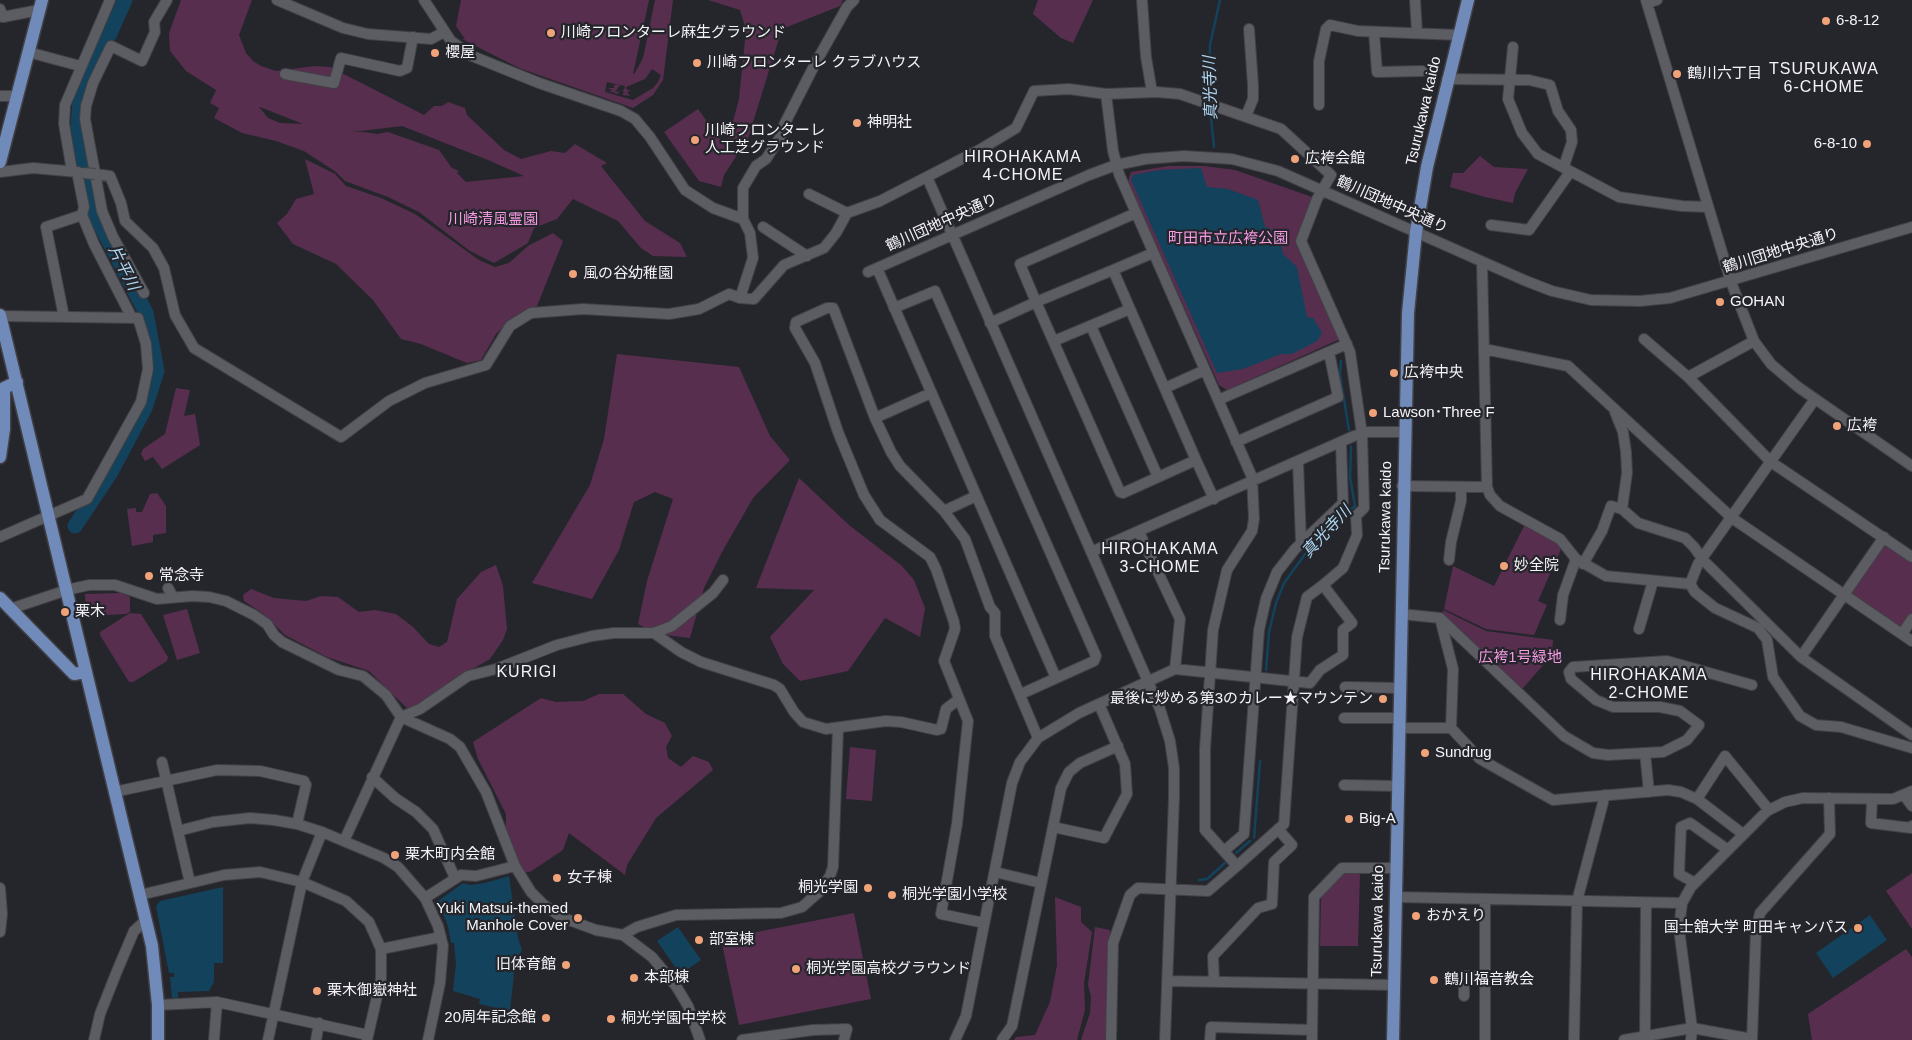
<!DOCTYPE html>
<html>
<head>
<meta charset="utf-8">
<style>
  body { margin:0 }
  canvas { display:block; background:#25252c }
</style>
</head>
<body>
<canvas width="1912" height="1040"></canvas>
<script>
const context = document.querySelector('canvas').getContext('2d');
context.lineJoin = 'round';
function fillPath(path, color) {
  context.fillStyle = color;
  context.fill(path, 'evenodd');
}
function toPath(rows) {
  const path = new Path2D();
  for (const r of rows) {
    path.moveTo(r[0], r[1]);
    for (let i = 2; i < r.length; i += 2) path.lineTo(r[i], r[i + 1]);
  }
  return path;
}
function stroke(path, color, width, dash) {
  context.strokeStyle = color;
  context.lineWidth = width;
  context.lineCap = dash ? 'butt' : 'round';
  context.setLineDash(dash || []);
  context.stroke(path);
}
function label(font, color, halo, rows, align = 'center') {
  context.font = font + ' Arial,"Noto Sans JP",sans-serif';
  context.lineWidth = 4.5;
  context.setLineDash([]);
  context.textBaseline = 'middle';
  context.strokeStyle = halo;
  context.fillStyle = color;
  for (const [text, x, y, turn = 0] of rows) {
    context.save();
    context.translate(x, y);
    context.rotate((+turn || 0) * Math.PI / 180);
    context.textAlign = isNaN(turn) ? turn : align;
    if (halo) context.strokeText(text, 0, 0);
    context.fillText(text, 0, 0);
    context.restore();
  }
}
const green = toPath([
  [181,0,252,0,239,35,246,53,253,61,261,66,276,71,315,66,330,67,424,115,434,106,442,106,448,102,465,108,467,115,504,150,521,159,551,151,565,153,575,144,607,163,601,166,645,221,680,243,687,257,653,256,641,248,618,221,573,199,557,219,534,228,528,243,494,263,470,251,419,212,388,197,345,181,336,172,304,151,276,141,242,133,214,118,219,108,210,103,216,90,186,71,170,51,169,33],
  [259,107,260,107,303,124,280,123,268,118],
  [402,126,488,160,524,176,466,182,457,173,459,171,452,168,439,150,388,132,377,134,364,132,352,132],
  [461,0,649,0,633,74,635,73,643,58,655,0,673,0,663,80,653,95,633,108,519,68,462,39,465,39,456,26],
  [652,69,661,75,658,82,653,88,633,100,605,92,607,82,619,85,614,85,614,88,608,88,613,91,608,91,618,94,619,91,615,92,620,85,625,86,624,90,622,90,625,93,623,93,623,95,630,96,627,92,631,90,627,90,626,87,645,79],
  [708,0,843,0,840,6,782,29,744,151,728,140,739,99,746,30,740,10],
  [1038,0,1093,0,1073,43,1061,38,1033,14],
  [698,109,726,148,737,155,724,175,721,187,699,181,664,132],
  [1480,156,1494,167,1528,169,1515,193,1513,203,1485,197,1450,187,1453,173,1463,173],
  [305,159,335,174,346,186,381,198,415,214,479,260,495,267,509,263,528,246,553,233,563,241,537,306,518,314,506,324,496,334,481,360,467,363,421,344,401,339,373,300,336,264,293,244,277,223,287,214,296,199,314,194],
  [1169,166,1204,166,1235,170,1312,197,1313,202,1296,240,1340,339,1227,390,1219,385,1128,182,1131,172],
  [617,354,739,367,770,436,790,460,753,498,722,552,704,588,690,638,657,634,638,624,647,581,673,499,655,492,634,502,619,550,592,599,532,583,590,485,604,439],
  [176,388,190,390,184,416,195,414,200,445,162,469,153,457,145,461,141,454,143,449,165,434],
  [799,478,849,525,902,566,914,580,925,608,920,637,885,618,848,671,800,681,783,664,770,637,814,590,756,588],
  [157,493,166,506,166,533,153,535,153,542,132,546,127,509,136,508,136,512,142,512,150,494],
  [1525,524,1558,543,1561,549,1538,601,1547,605,1534,635,1486,629,1444,609,1453,566,1494,586],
  [1885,541,1912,560,1912,617,1902,632,1847,593],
  [496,565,503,586,507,629,503,640,490,659,464,674,425,703,409,710,369,671,327,657,285,635,265,615,244,601,243,595,251,589,274,598,306,601,321,596,338,597,359,612,375,610,396,614,413,627,429,644,439,647,447,642,457,599,481,572],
  [122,593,130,597,130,612,126,614,90,616,86,611,85,594],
  [187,609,200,653,177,660,163,615],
  [1443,610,1486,631,1553,640,1552,655,1523,688,1518,688,1442,615],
  [130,613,141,614,168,657,167,661,133,682,129,682,100,635,100,632],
  [599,694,623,694,646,714,665,723,672,736,666,747,668,758,681,767,693,756,709,762,713,770,656,818,627,865,625,875,569,833,563,850,530,872,522,872,506,832,506,814,478,759,473,742,541,698,556,702,583,701],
  [850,747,876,750,872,801,846,799],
  [1344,872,1360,873,1358,946,1320,946,1321,895],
  [1912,873,1912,929,1886,891],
  [1055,897,1081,907,1081,922,1092,932,1084,983,1085,1010,1077,1040,1014,1040,1016,1037,1035,1035,1050,1002,1057,965],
  [854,913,871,999,739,1025,721,939],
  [1095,927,1110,930,1106,1040,1081,1040,1090,1013,1091,997,1088,985],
  [1906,949,1912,957,1912,1040,1812,1040,1808,1014]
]);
const water = toPath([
  [1201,168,1207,187,1228,189,1258,200,1265,227,1279,233,1283,254,1297,267,1307,317,1313,318,1322,333,1317,341,1292,354,1281,354,1243,369,1217,373,1131,180,1133,175,1159,170],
  [509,876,518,938,522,950,515,963,510,1011,479,1004,480,999,453,991,456,964,454,943,451,943,448,926,438,901,463,883,470,885,485,883],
  [223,887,223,963,214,963,214,982,209,991,178,992,178,998,172,998,170,977,174,977,174,973,169,973,156,906,160,901],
  [1870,915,1887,940,1833,978,1816,953],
  [678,927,701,960,680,974,657,941]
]);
const stream = toPath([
  [1209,101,1210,45,1220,0],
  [1210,108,1214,147],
  [1341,361,1340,375,1349,430],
  [1266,670,1269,632,1276,603,1284,583,1314,542,1355,506,1350,477,1351,447],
  [1254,838,1260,761],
  [1236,853,1250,841],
  [1199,880,1207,879,1225,863]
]);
const river = toPath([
  [75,526,111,472,145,408,157,371,146,313,96,216,88,191,78,126,80,100,125,0]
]);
const minor = toPath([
  [277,0,343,28,368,34,431,39,444,32],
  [424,0,451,41,472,56,539,83,621,111,635,119,650,137,685,190,713,208,743,219,750,233,753,258,740,298,754,299,784,265,824,248,836,233,847,213],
  [1142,0,1146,57,1152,92],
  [1415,0,1417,32],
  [1646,0,1731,282,1754,341,1771,364,1798,387,1912,466],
  [1647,3,1657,0],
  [0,9,3,17,39,10],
  [1374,32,1377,72,1422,71],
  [1513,47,1508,99,1522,133,1538,154,1619,197,1682,206,1708,207],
  [28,52,80,66],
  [285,74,334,83,341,58,400,71,407,68,413,37],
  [1447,79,1529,80,1550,85,1558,111,1571,130,1572,142,1564,166],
  [1106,94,1113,151,1119,174,1252,477,1254,519,1252,531,1227,570,1213,630,1205,749,1205,830,1237,866,1208,891,1138,888,1130,895,1113,943,1111,1040],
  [0,96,16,96],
  [1319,105,1319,61,1326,29,1330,25,1358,31,1459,35],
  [1246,116,1253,99,1253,85,1249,29],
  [72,171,64,124,65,105,110,0],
  [0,172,33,168,78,172],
  [77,172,84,207,82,215],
  [95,174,110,176,121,203,125,221,153,248,164,268,175,315,194,348,341,437,389,401,425,383,486,365,510,326,531,313,583,309,669,314,699,309,729,294,740,298],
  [927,177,1160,709,1170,741,1174,768,1174,798,1165,1040],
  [809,194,847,213,880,201,981,149,1016,128,1034,91,1069,89,1106,94,1157,92,1180,94,1281,129,1331,175,1317,199,1301,241,1350,352,1362,434,1364,508,1356,516,1357,535,1343,568,1323,585,1352,623,1343,630,1343,655,1320,670,1310,683,1175,669,1079,713,1038,738,1020,762,1012,783,966,1016,955,1040],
  [743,219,743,188,756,166,766,159,781,136,784,125,815,64,847,7,854,0],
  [1491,225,1529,230,1570,172],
  [763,227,807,256],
  [1153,253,1113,270,1196,460],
  [1482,262,1487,487,1490,495,1500,506,1560,539,1576,559,1606,576,1690,584],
  [877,268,1056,678],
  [1113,270,1036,302,1020,264,1136,213],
  [868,272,1089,175,1116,165,1145,159,1184,156,1232,159,1278,171,1526,281,1552,291,1591,300,1640,301,1670,298,1912,227],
  [144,293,113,237,102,211,85,119,86,106,93,83,111,46,142,61,155,32,154,22,167,0],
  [894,308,935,291,1096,656,1094,661,1021,694],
  [64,317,46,227,82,215,94,244,132,318],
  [990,323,1036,302,1120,492,1123,493,1196,460,1214,499],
  [1091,326,1158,477],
  [1644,339,1688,377,1771,462,1912,557],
  [1054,341,1130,309],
  [1484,349,1568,366,1732,518,1912,641],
  [1688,377,1754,341],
  [1165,388,1205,370],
  [1815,399,1698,564,1690,584,1695,592,1715,608,1758,628,1767,640,1773,677,1800,716,1816,725,1841,727,1912,748],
  [1218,400,1347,344],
  [1615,412,1623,432,1626,452,1627,473,1622,509],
  [875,418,931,393],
  [1236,442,1338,397,1329,352],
  [1298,462,1301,541],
  [1402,486,1487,487],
  [944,511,976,496],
  [1139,532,1180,619,1175,669],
  [0,537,87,499,141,402,148,369,146,344,138,318,0,316],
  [1091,552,1354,436,1368,432,1404,432],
  [1449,560,1451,542,1461,501,1461,487],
  [1583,564,1602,531,1611,506,1622,509,1638,523,1685,538,1694,547,1703,560,1801,657,1912,735],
  [168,588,173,597],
  [10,609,67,590,89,585,115,585,157,599,192,596,209,597,226,601,254,615,267,624,274,635,282,642,339,670,363,676,386,695,401,717,450,739,460,747,486,792,515,866,531,892,543,904,561,917,596,930,623,935,652,957,676,986,688,1006,700,1040],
  [1401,614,1440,618,1564,736,1593,753,1608,755,1663,752,1687,740,1699,725,1680,711,1660,707,1613,707,1596,700,1571,679,1569,672,1573,667,1667,661,1752,685],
  [1440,618,1453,669,1451,728,1480,759,1553,800,1668,790,1681,792,1697,799,1743,834],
  [1560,620,1563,595,1576,559],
  [1639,629,1653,581],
  [654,633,672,626,713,593,723,580],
  [1902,634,1912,619],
  [1801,657,1884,537],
  [1345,687,1399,688],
  [1344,718,1398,718],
  [1398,728,1451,728],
  [1645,753,1649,792],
  [162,762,190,883],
  [372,777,395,798,416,812,433,829,455,878],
  [1344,785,1397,786],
  [114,792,217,770,260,771,304,781,306,785,297,824],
  [1904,795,1912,806],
  [1697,799,1725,756,1769,810],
  [1872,800,1871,823,1911,828,1912,826],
  [1053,827,1104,838,1127,794,1125,764,1099,704],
  [178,831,213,822,250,818,274,820,297,824,322,832,384,858,398,867,425,898,438,926,443,946,440,983,428,1040],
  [344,841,401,717,420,709,468,676,496,669,557,645,592,636,614,633,654,633,681,652,701,662,774,685,780,689,794,712,803,722,826,729,886,721,901,722,937,730,941,729,946,709,959,699],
  [1224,851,1244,834,1259,630,1266,599,1277,572,1295,549,1343,503,1341,443],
  [1237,866,1284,824,1297,637,1307,597,1323,585],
  [995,872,1041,883],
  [1695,883,1679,874,1681,827,1690,823,1728,850],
  [0,888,2,914,0,932],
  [140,895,224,875,260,872,302,882,346,901,369,922,381,949,381,979,367,1040],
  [1395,897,1682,903],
  [425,898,461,875,476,876,515,866],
  [1485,899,1485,1040],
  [984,923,941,914,957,824,968,721,944,661,955,629,954,622,936,569,930,557,880,520,864,495,838,432,815,363,795,328,796,322,827,308,833,308,834,310,875,418,891,452,900,466,944,511,965,539,990,607,995,613,995,636,1038,738],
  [623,935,637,927,676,915,781,913,802,907,819,892,830,876,833,867,838,729],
  [381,949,441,937],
  [1168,981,1394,985],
  [1214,981,1213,956,1258,908,1272,904,1274,862,1292,845,1278,829],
  [1464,996,1464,976,1485,976],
  [158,1005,217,1002,368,1035],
  [1645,1035,1646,903],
  [94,1040,100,1014,117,971,134,931,146,920],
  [214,1040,217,1002],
  [268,1040,302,882,322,832],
  [316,1040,319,1023],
  [742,1040,813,1030,847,1029,844,1040],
  [1002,1040,1012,1026,1061,788,1069,772,1080,763,1118,746],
  [1210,1040,1211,1027,1312,1030],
  [1312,1040,1314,897,1342,868,1396,868],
  [1574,1040,1577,901,1605,795],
  [1624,1040,1692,1028,1752,1039],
  [1691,1040,1692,1028,1679,929,1682,903,1691,887,1767,811,1785,802,1803,798,1893,799,1912,791],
  [1752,1040,1756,930,1760,913,1830,834,1829,798]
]);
const major = toPath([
  [0,162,42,0],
  [0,315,152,946,158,1005,158,1040],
  [0,457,4,429,4,388,17,382],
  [0,598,74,674,85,672],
  [1393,1040,1408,313,1416,232,1427,167,1468,0]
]);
const minorBridge = toPath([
  [83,173,95,174]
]);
const markers = [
  [1826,21,5,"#f0a378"],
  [551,33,5,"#f0a378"],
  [435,53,5,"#f0a378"],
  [697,63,5,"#f0a378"],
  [1677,74,5,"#f0a378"],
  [857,123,5,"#f0a378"],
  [695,140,5,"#f0a378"],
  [1867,144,5,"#f0a378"],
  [1295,159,5,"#f0a378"],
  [573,274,5,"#f0a378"],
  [1720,302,5,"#f0a378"],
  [1394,373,5,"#f0a378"],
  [1373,413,5,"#f0a378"],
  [1837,426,5,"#f0a378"],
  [1504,566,5,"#f0a378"],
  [149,576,5,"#f0a378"],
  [65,612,5,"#f0a378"],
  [1383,699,5,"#f0a378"],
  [1425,753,5,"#f0a378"],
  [1349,819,5,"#f0a378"],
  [395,855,5,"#f0a378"],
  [557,878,5,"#f0a378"],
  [868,888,5,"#f0a378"],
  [892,895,5,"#f0a378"],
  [1416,916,5,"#f0a378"],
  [578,918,5,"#f0a378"],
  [1858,928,5,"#f0a378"],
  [699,940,5,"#f0a378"],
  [566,965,5,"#f0a378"],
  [796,969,5,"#f0a378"],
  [634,978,5,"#f0a378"],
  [1434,980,5,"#f0a378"],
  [317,991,5,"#f0a378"],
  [546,1018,5,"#f0a378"],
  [611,1019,5,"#f0a378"]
];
const poiNames = [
  ["6-8-12",1836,21],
  ["川崎フロンターレ麻生グラウンド",561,33],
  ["櫻屋",445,53],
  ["川崎フロンターレ クラブハウス",707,63],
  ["鶴川六丁目",1687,74],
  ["神明社",867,123],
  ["川崎フロンターレ",705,131],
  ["人工芝グラウンド",705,148],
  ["6-8-10",1857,144,"right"],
  ["広袴会館",1305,159],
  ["風の谷幼稚園",583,274],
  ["GOHAN",1730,302],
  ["広袴中央",1404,373],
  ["Lawson･Three F",1383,413],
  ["広袴",1847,426],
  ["妙全院",1514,566],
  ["常念寺",159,576],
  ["栗木",75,612],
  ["最後に炒める第3のカレー★マウンテン",1373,699,"right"],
  ["Sundrug",1435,753],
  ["Big-A",1359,819],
  ["栗木町内会館",405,855],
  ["女子棟",567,878],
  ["桐光学園",858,888,"right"],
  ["桐光学園小学校",902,895],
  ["Yuki Matsui-themed",568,909,"right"],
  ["Manhole Cover",568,926,"right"],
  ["おかえり",1426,916],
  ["国士舘大学 町田キャンパス",1848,928,"right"],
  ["部室棟",709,940],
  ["旧体育館",556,965,"right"],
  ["桐光学園高校グラウンド",806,969],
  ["本部棟",644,978],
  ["鶴川福音教会",1444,980],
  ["栗木御嶽神社",327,991],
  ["20周年記念館",536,1018,"right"],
  ["桐光学園中学校",621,1019]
];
const streetNames = [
  ["Tsurukawa kaido",1424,111,-77],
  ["鶴川団地中央通り",1392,205,24],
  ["鶴川団地中央通り",942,223,-24],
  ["鶴川団地中央通り",1781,251,-17],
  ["Tsurukawa kaido",1386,517,-89],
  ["Tsurukawa kaido",1378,921,-89]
];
const parkNames = [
  ["川崎清風霊園",493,220],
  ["町田市立広袴公園",1228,239],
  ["広袴1号緑地",1520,658]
];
const neighbourhoodNames = [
  ["TSURUKAWA",1824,70],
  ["6-CHOME",1824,88],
  ["HIROHAKAMA",1023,158],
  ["4-CHOME",1023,176],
  ["HIROHAKAMA",1160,550],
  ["3-CHOME",1160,568],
  ["KURIGI",527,673],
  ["HIROHAKAMA",1649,676],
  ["2-CHOME",1649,694]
];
const waterNames = [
  ["真光寺川",1211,88,-92],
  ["片平川",123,268,63],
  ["真光寺川",1327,532,-47]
];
fillPath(green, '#572e4e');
fillPath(water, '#13425c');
stroke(stream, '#13425c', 2.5);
stroke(river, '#13425c', 15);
stroke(minor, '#414146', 12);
stroke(major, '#414146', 15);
stroke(minor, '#5c5c63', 10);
stroke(major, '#708ab9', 12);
stroke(minorBridge, '#414146', 12, []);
stroke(minorBridge, '#5c5c63', 10);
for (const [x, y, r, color] of markers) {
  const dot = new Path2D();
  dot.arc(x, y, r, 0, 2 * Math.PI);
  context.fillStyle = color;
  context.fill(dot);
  stroke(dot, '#25252c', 2);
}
label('15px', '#f4f4f8', '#25252c', poiNames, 'left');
label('15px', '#f4f4f8', '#25252c', streetNames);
label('15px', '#f79be3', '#25252c', parkNames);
context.letterSpacing = '1px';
label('16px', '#f4f4f8', '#25252c', neighbourhoodNames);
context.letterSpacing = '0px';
label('italic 16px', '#aed7f1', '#25252c', waterNames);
</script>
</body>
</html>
